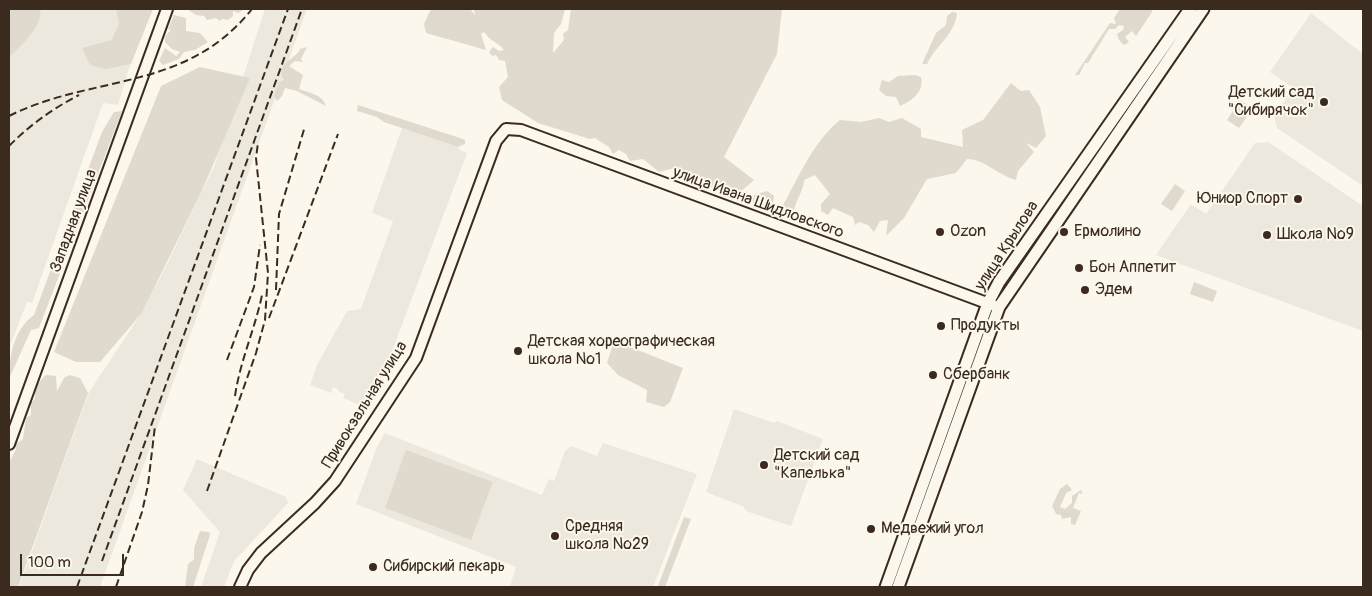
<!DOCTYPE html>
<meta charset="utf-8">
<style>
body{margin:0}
#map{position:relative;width:1372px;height:596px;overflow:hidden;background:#fbf7ec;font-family:Pangolin,sans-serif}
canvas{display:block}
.frame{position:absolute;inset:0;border:10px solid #3b2a1e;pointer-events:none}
.scale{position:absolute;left:20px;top:554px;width:104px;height:22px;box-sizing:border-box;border:2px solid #3b2a1e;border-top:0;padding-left:6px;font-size:15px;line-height:18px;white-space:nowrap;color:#3b2a1e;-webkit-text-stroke:4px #fbf7ec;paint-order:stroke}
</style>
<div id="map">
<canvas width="1372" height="596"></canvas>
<div class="frame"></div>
<div class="scale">100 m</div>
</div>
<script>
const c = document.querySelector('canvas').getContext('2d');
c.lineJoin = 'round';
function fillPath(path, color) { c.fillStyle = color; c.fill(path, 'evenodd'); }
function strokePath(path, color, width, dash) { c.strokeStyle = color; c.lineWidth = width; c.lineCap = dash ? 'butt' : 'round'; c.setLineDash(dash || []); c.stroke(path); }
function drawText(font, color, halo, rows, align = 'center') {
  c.font = font + ' Pangolin,sans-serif'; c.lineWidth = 4; c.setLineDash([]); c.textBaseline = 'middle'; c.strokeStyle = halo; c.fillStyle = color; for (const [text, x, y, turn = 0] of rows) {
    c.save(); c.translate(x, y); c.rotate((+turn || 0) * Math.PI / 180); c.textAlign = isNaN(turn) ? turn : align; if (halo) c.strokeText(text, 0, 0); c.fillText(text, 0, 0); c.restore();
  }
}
const built = new Path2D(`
 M9,9H147L118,105L103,103L32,303L27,302L9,349Z
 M265,9H307L100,587H19L89,392L137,320L164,270L214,167Z
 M1311,13L1363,54V186L1277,128L1274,116L1293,88L1270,72Z
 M402,128L458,147L460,150L467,153L370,409L343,398L345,394L338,391V389L333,387L331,393L310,385L317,365L347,311L361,309L393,221L372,213Z
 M1268,142L1363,206V331L1156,255L1191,204L1206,214L1255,143Z
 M734,409L774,423L777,421L823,439L791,526L746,511L744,507L706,492Z
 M385,433L542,495L549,479L554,481L565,451L571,446L597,456L603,443L697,474L653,587H513L510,586L516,567L356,504L377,447Z
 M197,459L286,497L288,503L234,561L224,587H201L220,532L183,490Z`);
const green = new Path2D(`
 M9,9H40C44,25 20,47 9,57Z
 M116,9H153L131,64L106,69L90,65L82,48L112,40L119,23Z
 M187,9H245L238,13L233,11V16L228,20L222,19L220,21L216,18L207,20L204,16L196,15Z
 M431,9H470L475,15L474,9H565L561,24L554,33L553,53L564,40L563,34L568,30L571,9H782L777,54L724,157L754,180L737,195L725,194L709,186L688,182L681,174L679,167L659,172L643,159L630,161L626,154L619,150L613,154L609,147L595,138L590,139L538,123L502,100L499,87L508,77L505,61L499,60L496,55L492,56L489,52L493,47L499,51L504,50C499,43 490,41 484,32L481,34L486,50L426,33L424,24Z
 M1120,9H1152V12L1136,36L1132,31L1125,37L1129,42L1124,45L1119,40L1117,34L1123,30L1124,26L1119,25L1115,29H1109L1088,63H1085L1079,75H1075L1110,23L1116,24L1114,18Z
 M952,12L957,13C956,33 934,48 927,64H922L936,33L946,25L947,16Z
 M174,15L186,18V31L200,33L208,42L195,50L184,52L179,59L163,65L159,61L165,48L176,56L180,52L172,49L165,42V36L171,30L168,29Z
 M307,47L301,59L303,62L295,61L289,66L303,75L299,89C310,93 323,95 326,106L297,91L285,88L282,96L277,101L274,96L279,82L283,80C276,61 296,60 300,49Z
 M200,67L250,78L201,193L141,314L100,362H76L54,352L161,86Z
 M915,75L921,77C924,92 913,100 900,106L896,97L886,96L879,90L882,80L889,82L898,76Z
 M1014,79L1011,83L1021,91L1029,90L1040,107L1046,136L1036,148L1026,143L1034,152L1018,171L1016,180C998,175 984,159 967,159L956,173L927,179L904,218L886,236L888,220L880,221L874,232L868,225L859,222L855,225L853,217L833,208L828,215L821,211V204L830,194L815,175L804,180C804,190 795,201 793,214H778C796,184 811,143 840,120L861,122L879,118L889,122L902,118L921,129V137L963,147L962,130L983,120Z
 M1240,100L1253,108L1239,128L1227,120Z
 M358,105L460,138L465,140V144L458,147L384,122L377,117L357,111Z
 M122,111L39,328L31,330L9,379C9,356 14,329 34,315L102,132L114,112Z
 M1175,184L1185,191L1172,211L1161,204Z
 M767,191L774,196L773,204L766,207L752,202L754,195Z
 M1194,282L1217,291L1213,302L1190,294Z
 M613,344L630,347L683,368L670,402L664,407L646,402L647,390L618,375L607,363Z
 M46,375L56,376L57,391L64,378L69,375L80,378L88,393L18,587H9V462L16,450L15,445L23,439L26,418L31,415V403L35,399C34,391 39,380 46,375Z
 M406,450L493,482L471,540L385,508Z
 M1067,484L1072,490L1066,493L1060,507L1065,509L1072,503V496L1081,490L1083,494L1079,493L1073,508L1081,511L1075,525L1071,524V517L1062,519L1061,515L1056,514L1052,506L1060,489Z
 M684,517L691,519L665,587L658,586Z
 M200,531L209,532L210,535L193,587H185L188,564L194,559V548Z`);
const tertiary = new Path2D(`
 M9,444L167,9
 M240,587L248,570L261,553L315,503L335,481L416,358L496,141L506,129L521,130L995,306`);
const secondary = new Path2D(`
 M886,587L988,303L999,282L1190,9
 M898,587L999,307L1203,9`);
const rail = new Path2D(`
 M9,116C93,74 186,92 252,9
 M9,146C30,125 52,109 79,95
 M276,290L279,214L305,126
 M269,318L338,134
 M227,360L254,287L260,245
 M235,396C240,361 255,329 262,295
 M207,491L256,353L265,320L268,273L256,158L258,143
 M102,561L302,9
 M77,587L288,9
 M116,587L142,512L148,485L155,426`);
const markers = [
 [1324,102,5,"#3b2a1e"],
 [1298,199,5,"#3b2a1e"],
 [940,232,5,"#3b2a1e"],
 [1064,232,5,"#3b2a1e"],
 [1267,235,5,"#3b2a1e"],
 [1079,268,5,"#3b2a1e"],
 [1085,290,5,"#3b2a1e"],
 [941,326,5,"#3b2a1e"],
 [518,351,5,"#3b2a1e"],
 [933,375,5,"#3b2a1e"],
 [764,465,5,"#3b2a1e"],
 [871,529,5,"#3b2a1e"],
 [555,536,5,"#3b2a1e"],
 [373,567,5,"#3b2a1e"]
];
const poiNames = [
 ["Детский сад",1314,93,"right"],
 ["\"Сибирячок\"",1314,111,"right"],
 ["Юниор Спорт",1288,199,"right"],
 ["Ozon",950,232],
 ["Ермолино",1074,232],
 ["Школа №9",1277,235],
 ["Бон Аппетит",1089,268],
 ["Эдем",1095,290],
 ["Продукты",951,326],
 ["Детская хореографическая",528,342],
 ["школа №1",528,360],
 ["Сбербанк",943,375],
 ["Детский сад",774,456],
 ["\"Капелька\"",774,474],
 ["Средняя",565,527],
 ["школа №29",565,545],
 ["Медвежий угол",881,529],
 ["Сибирский пекарь",383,567]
];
const streetNames = [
 ["улица Ивана Шидловского",758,203,20],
 ["Западная улица",74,221,-70],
 ["улица Крылова",1007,246,-57],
 ["Привокзальная улица",365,405,-58]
];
fillPath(built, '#ede8dd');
fillPath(green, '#dfd9ce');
strokePath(tertiary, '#3b2a1e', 14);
strokePath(secondary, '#3b2a1e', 15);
strokePath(tertiary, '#fbf7ec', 10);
strokePath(secondary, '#fbf7ec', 11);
strokePath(rail, '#3b2a1e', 2, [8, 4]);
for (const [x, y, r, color] of markers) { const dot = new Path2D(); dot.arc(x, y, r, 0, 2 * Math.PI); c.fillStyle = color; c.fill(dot); strokePath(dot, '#fbf7ec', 2); }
drawText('16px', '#3b2a1e', '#fbf7ec', poiNames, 'left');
drawText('16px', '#3b2a1e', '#fbf7ec', streetNames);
</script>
